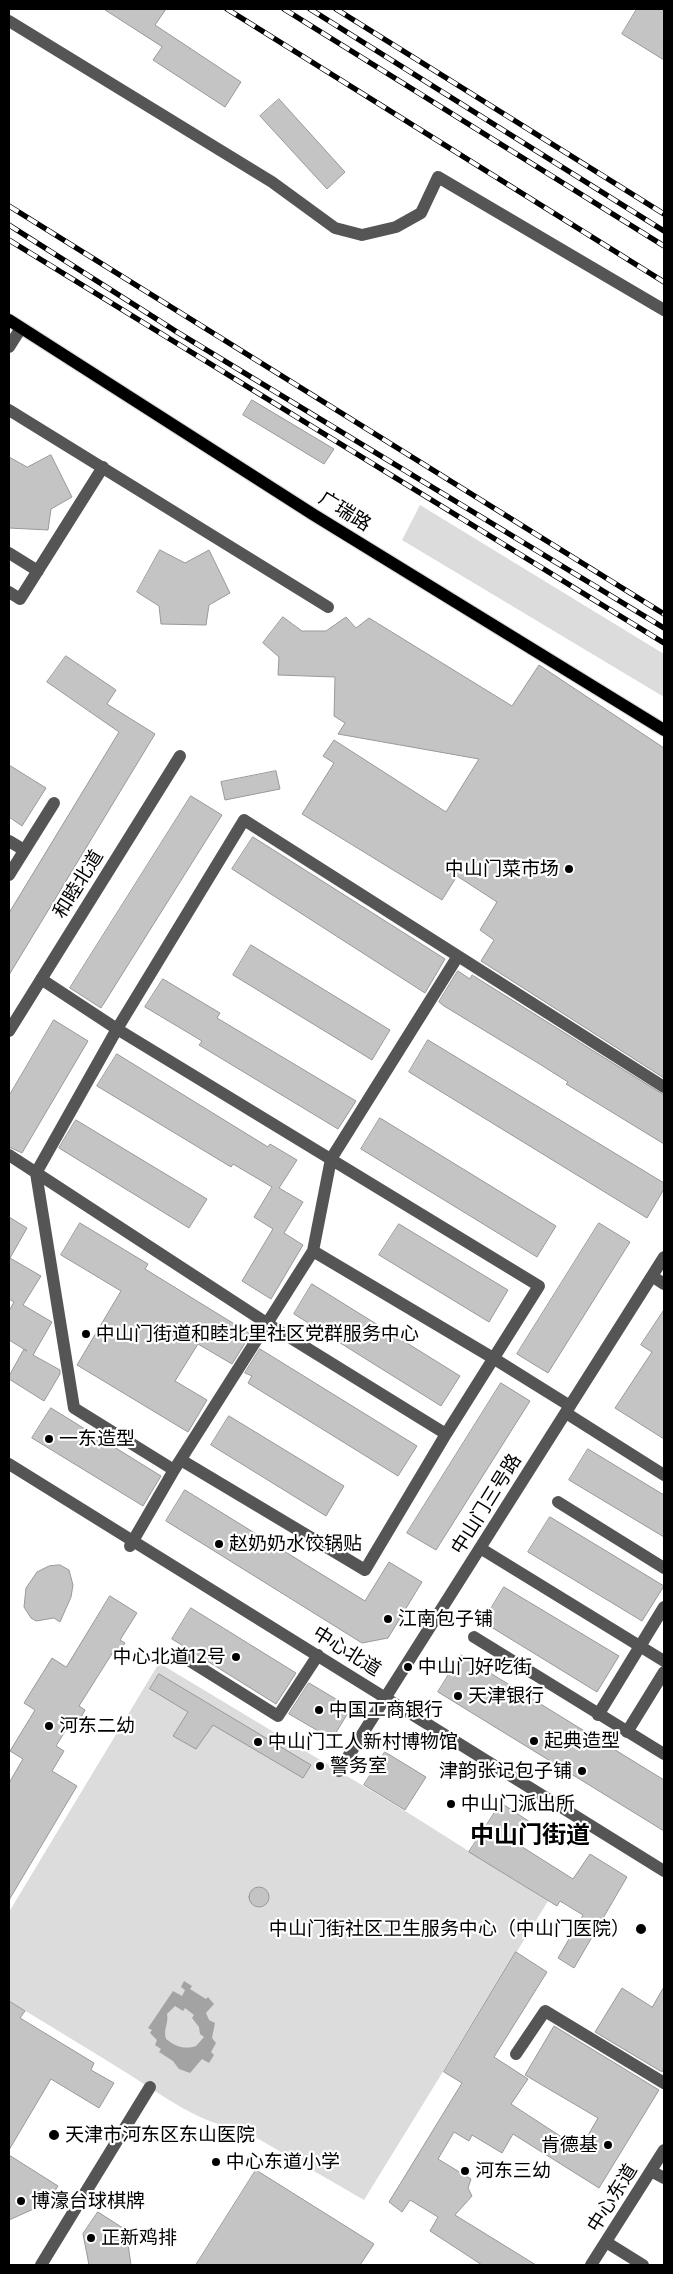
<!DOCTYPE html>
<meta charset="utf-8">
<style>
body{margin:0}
#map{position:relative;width:673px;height:2274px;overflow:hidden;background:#fff;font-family:"Exo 2",sans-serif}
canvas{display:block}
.frame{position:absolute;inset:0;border:10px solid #000;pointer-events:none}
</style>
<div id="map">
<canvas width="673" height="2274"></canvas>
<div class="frame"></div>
</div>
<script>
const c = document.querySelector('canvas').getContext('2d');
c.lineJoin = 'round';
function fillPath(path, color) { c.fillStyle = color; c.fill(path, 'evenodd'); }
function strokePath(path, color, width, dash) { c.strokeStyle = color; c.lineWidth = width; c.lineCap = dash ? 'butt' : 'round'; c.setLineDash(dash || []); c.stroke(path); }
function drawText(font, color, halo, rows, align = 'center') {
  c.font = font + ' "Exo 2","Noto Sans SC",sans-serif'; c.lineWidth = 4.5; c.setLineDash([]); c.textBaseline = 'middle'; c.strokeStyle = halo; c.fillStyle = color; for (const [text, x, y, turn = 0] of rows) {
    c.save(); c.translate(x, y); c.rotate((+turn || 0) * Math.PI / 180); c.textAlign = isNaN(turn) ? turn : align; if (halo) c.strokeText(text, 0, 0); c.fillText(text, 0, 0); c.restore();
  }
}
const green = new Path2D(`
 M420,505L664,654V697L402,540Z
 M159,1663L410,1814L548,1901L364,2200L243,2130C200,2124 165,2097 130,2075C90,2050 49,2025 9,2001V1912Z`);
const water = new Path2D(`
 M184,1981L192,1986L190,1989L206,1999L208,1997L214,2004L206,2013L209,2020L215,2023L212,2038L216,2043L211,2052L214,2055L209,2063L202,2059L190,2073L179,2069L173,2061L159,2052L161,2049L155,2045L157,2040L150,2033L152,2030L148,2028L173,1991L182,1996L185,1990L181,1987ZM175,2006L183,2011L185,2008L194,2015L192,2018L199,2027L200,2034L204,2037L196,2046C184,2050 175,2046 166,2039C163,2029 169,2023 167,2014Z`);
const building = new Path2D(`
 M104,9H166L155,25L241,82L225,107L153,60L162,47Z
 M637,9H664V60L622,34Z
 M279,99L345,172L327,189L260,116Z
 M252,400L334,449L324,464L243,415Z
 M51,455L72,497L51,509L48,530L9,528V457L27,467Z
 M160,550L185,563L209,550L230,593L209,605L206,625L161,624L159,606L137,592Z
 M283,617L302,631H326L346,617L356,628L369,618L512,706L539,665L664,748V1078L481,961L494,940L480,930L497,902L457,876L442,900L302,814L334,763L323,756L334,740L446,812L479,759L338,734L345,723L334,716L335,677L278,675L279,657L263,643Z
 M66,656L116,690L107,704L155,734L9,975V913L119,732L47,682Z
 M9,765L46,788L22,826L9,817Z
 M276,771L280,789L225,800L221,782Z
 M191,796L222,815L101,1008L70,988Z
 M253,837L445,959L425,993L232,869Z
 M251,945L390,1030L372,1060L233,975Z
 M458,971L470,979L472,975L664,1095V1144L566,1084L568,1082L538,1063L444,1006L439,1002Z
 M163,979L220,1013L217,1018L356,1101L338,1129L199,1045L202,1041L145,1007Z
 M54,1020L88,1041L22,1153L9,1147V1096Z
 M428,1040L664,1183V1189L647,1218L409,1072Z
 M117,1054L268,1147L270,1144L297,1160L279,1188L303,1202L284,1233L303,1245L271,1299L242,1281L273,1229L254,1217L272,1187L233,1164L231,1167L97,1086Z
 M380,1118L556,1226L537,1257L361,1149Z
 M76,1120L207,1199L189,1228L59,1148Z
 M9,1217L27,1228L10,1258L41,1276L23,1305L52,1322L33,1355L60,1370V1374L44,1401L9,1379V1376L24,1349L27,1351L9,1340V1311L14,1302L9,1299Z
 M80,1223L148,1264L145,1269L249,1333L245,1339L247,1340L232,1364L198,1344L175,1381L207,1400L188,1432L77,1365L121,1291L61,1255Z
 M599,1223L630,1242L548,1373L517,1354Z
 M399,1224L508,1290L489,1322L379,1255Z
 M312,1284L460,1376L441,1406L294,1314Z
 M664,1310V1439L615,1408L652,1352L641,1345Z
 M260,1349L417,1446L398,1476L248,1383L252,1376L245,1373Z
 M501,1383L530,1401L436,1550L407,1533Z
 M51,1408L161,1476L143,1506L32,1438Z
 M229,1416L344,1486L326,1516L211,1445Z
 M588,1449L664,1495V1537L569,1480Z
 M185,1490L365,1601L389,1562L422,1582L388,1638L362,1643L166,1521Z
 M550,1517L664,1586L642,1621L528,1552Z
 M60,1565L69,1570L73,1585L71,1597L60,1622L54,1618L36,1621L31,1618L24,1607L26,1588L37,1572L49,1566Z
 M504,1587L619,1656L597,1692L483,1622Z
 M110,1596L137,1613L120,1640L125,1643L117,1655L113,1652L79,1706L85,1710L78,1723L72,1720L56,1746L64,1751L52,1771L77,1786L9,1900V1783L23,1759L10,1751L35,1710L24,1703L52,1658L66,1667Z
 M191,1608L296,1673L276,1704L172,1639Z
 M461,1655L664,1780V1831L438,1692Z
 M159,1674L311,1765L303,1778L213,1725L196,1749L173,1736L188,1712L150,1689Z
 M309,1683L351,1708L332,1739L289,1714Z
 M385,1752L426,1777L405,1810L364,1785Z
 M501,1803L530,1822L516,1843L573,1879L590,1854L627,1877L574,1968L558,1958L583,1915L560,1901L557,1906L469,1852Z
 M249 1897a10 10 0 1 1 20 0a10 10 0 1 1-20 0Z
 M516,1952L547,1972L494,2057L528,2079L511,2104L580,2149L598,2118L525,2075L554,2026L659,2090L599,2188L513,2134L502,2153L472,2135L469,2141L454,2132L438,2159L471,2179L468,2188L472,2196L455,2215L536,2265H482L430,2231L438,2217L410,2200L402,2212L389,2202L462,2083L444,2072Z
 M664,1987V2068L662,2072L595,2032L622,1988L652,2007Z
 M9,2001L25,2011L20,2018L94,2063L91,2070L114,2083L99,2108L51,2079L9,2150Z
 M9,2155L58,2186L47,2203L9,2220Z
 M256,2170L374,2244L360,2265H196Z
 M98,2212L126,2230L131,2265H89L83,2234Z`);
const minor = new Path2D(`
 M9,21L272,182L335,228L362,235L396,227L421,213L438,177L664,310
 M9,347L21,328
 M9,410L328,607
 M9,553L38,571
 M9,592L20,599L103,467
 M9,841L24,850
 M9,875L54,803
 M9,1031L180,756
 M9,1155L268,1324L446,1434L539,1286L117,1029L41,979
 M313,1251L493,1358L570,1406
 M652,1276L664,1284
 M566,1413L664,1475
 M181,1460L365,1570L446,1434
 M9,1464L664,1871
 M174,1470L74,1408L36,1173L117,1029L244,820L664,1087
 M558,1502L664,1568
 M130,1546L174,1470L313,1251L331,1159L458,956
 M480,1548L664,1661
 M474,1637L664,1754
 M185,1658L278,1716L318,1655
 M598,1715L664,1607
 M627,1732L664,1672
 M339,1771L664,1257
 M516,2054L545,2011L664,2083
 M651,2171L664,2178
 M606,2242L643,2265
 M41,2265L150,2087
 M591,2265L664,2150`);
const major = new Path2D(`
 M9,320L314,515L664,730`);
const rail = new Path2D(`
 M227,9L664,282
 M284,9L664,246
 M310,9L664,231
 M336,9L664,214
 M9,206L664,614
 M9,225L177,332L664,628
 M9,240L664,643`);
const markers = [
 [569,869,5,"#000"],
 [86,1334,5,"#000"],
 [49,1439,5,"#000"],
 [219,1544,5,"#000"],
 [388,1619,5,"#000"],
 [236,1657,5,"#000"],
 [408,1667,5,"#000"],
 [458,1696,5,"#000"],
 [319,1710,5,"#000"],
 [49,1726,5,"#000"],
 [534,1741,5,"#000"],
 [258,1742,5,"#000"],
 [320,1766,5,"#000"],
 [582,1771,5,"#000"],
 [451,1804,5,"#000"],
 [641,1929,6,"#000"],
 [54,2135,6,"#000"],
 [608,2145,5,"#000"],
 [216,2162,5,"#000"],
 [465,2171,5,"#000"],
 [21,2201,5,"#000"],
 [91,2238,5,"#000"]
];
const streetNames = [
 ["广瑞路",345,511,32],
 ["和睦北道",78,884,-58],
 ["中山门三号路",486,1504,-58],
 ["中心北道",347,1651,32],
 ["中心东道",612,2198,-58]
];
const poiNames = [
 ["中山门菜市场",559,869,"right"],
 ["中山门街道和睦北里社区党群服务中心",96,1334],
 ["一东造型",59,1439],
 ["赵奶奶水饺锅贴",229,1544],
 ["江南包子铺",398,1619],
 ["中心北道12号",226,1657,"right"],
 ["中山门好吃街",418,1667],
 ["天津银行",468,1696],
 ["中国工商银行",329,1710],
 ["河东二幼",59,1726],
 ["起典造型",544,1741],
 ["中山门工人新村博物馆",268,1742],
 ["警务室",330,1766],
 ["津韵张记包子铺",572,1771,"right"],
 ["中山门派出所",461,1804],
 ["中山门街社区卫生服务中心（中山门医院）",630,1929,"right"],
 ["天津市河东区东山医院",65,2135],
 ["肯德基",598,2145,"right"],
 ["中心东道小学",226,2162],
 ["河东三幼",475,2171],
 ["博濠台球棋牌",31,2201],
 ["正新鸡排",101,2238]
];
const districtNames = [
 ["中山门街道",530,1835]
];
fillPath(green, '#dcdcdc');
fillPath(water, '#a3a3a3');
fillPath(building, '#c4c4c4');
strokePath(building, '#999', 1);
strokePath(major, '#dbdbdb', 14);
strokePath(minor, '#555', 12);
strokePath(major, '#000', 12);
strokePath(rail, '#000', 5.5);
strokePath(rail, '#fff', 4, [11]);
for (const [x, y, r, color] of markers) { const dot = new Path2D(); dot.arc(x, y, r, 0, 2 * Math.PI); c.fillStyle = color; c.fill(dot); strokePath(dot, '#fff', 2); }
drawText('19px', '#000', '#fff', streetNames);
drawText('19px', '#000', '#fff', poiNames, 'left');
drawText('bold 24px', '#000', '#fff', districtNames);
</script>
